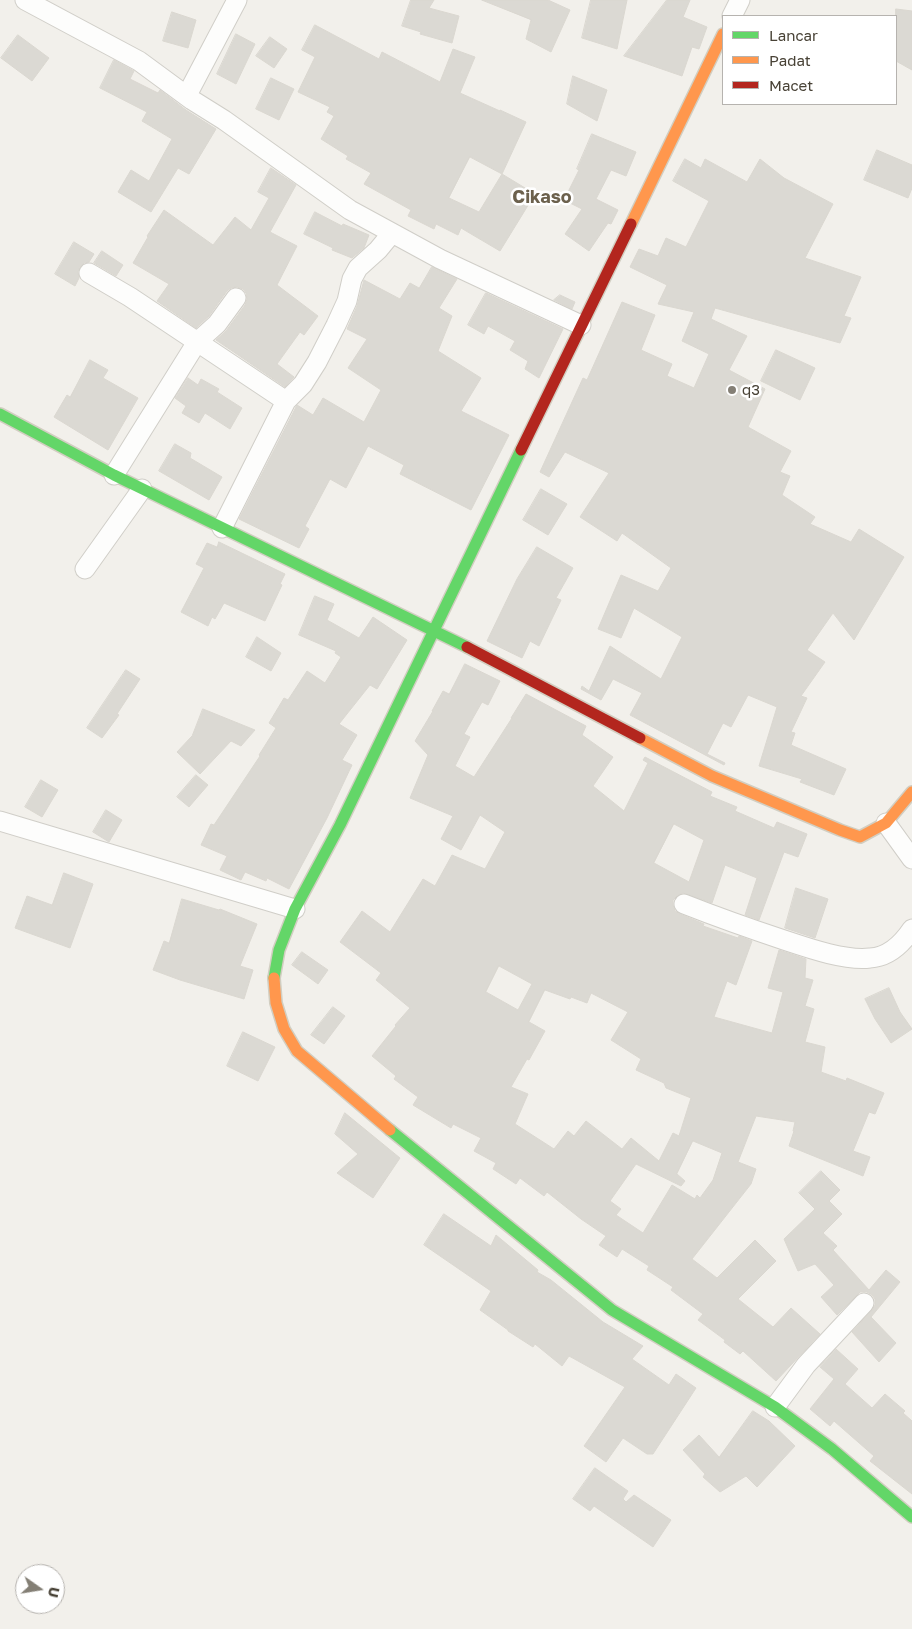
<!DOCTYPE html>
<style>
body{margin:0}
#map{position:relative;width:912px;height:1629px;overflow:hidden;background:#f2f0eb;font-family:"Golos Text",sans-serif}
canvas{display:block}
.legend{position:absolute;left:722px;top:15px;width:175px;height:90px;box-sizing:border-box;background:#fff;border:1px solid #b6b3af;margin:0;padding:6px 9px;list-style:none;font-size:15px;color:#484236}
.legend li{display:flex;align-items:center;gap:10px;height:25px}
.legend b{width:25px;border:1px solid #b6b3af}
.north{position:absolute;left:15px;top:1564px;width:50px;height:50px;box-sizing:border-box;background:#fff;border:1px solid #b6b3af;border-radius:50%;rotate:103deg;font-size:14px;font-weight:700;line-height:20px;text-align:center;color:#484236}
.north::after{content:'';display:block;margin:auto;width:18px;height:22px;background:#847f75;clip-path:polygon(50% 0,100% 100%,50% 72%,0 100%)}
</style>
<div id="map">
<canvas width="912" height="1629"></canvas>
<ul class="legend">
<li><b style="height:6px;background:#63d668"></b>Lancar</li>
<li><b style="height:6px;background:#ff974d"></b>Padat</li>
<li><b style="height:6px;background:#b3261e"></b>Macet</li>
</ul>
<div class="north">U</div>
</div>
<script>
const c = document.querySelector('canvas').getContext('2d');
c.lineJoin = 'round';
function fillPath(path, color) { c.fillStyle = color; c.fill(path, 'evenodd'); }
function strokePath(path, color, width, dash) { c.strokeStyle = color; c.lineWidth = width; c.lineCap = dash ? 'butt' : 'round'; c.setLineDash(dash || []); c.stroke(path); }
function drawText(font, color, halo, rows, align = 'center') {
  c.font = font + ' "Golos Text",sans-serif'; c.lineWidth = 5; c.setLineDash([]); c.textBaseline = 'middle'; c.strokeStyle = halo; c.fillStyle = color; for (const [text, x, y, turn = 0] of rows) {
    c.save(); c.translate(x, y); c.rotate((+turn || 0) * Math.PI / 180); c.textAlign = isNaN(turn) ? turn : align; if (halo) c.strokeText(text, 0, 0); c.fillText(text, 0, 0); c.restore();
  }
}
const building = new Path2D(`
 M411,0H434L429,8L459,16L452,43L420,34L421,32L402,26Z
 M482,0H548L570,10L551,52L526,39L531,20Z
 M591,0H627L617,49L582,38Z
 M667,0H690L683,17L707,27L699,49L692,47L682,76L624,56Z
 M896,9L912,11V70L896,61Z
 M172,12L196,20L188,48L163,41Z
 M315,25L379,59L382,52L440,82L453,49L475,57L460,93L500,111V110L526,122L502,174L535,194L500,251L461,228L458,235L436,224L434,229L408,216L411,210L364,184L371,173L346,159L348,156L321,139L334,116L327,112L330,107L298,92L315,57L302,50ZM470,157L502,174L479,212L449,198Z
 M236,34L255,44L236,84L217,74Z
 M18,35L49,58L32,81L1,58Z
 M270,37L287,49L274,68L256,56Z
 M114,60L134,71L130,79L158,93L160,90L186,110L216,129L189,174L178,168L151,212L118,192L131,170L149,181L172,139L142,121L147,112L100,88Z
 M573,76L607,90L597,121L567,104Z
 M271,78L294,89L279,120L256,109Z
 M592,134L636,152L626,176L611,170L596,199L618,210L611,224L608,223L589,251L565,234L582,209L564,200L579,170L577,169Z
 M877,150L912,165V188L908,198L864,180Z
 M685,159L701,168L705,159L747,182L760,159L784,178L833,204L805,258L861,277L844,316L851,318L840,343L715,308L711,319L747,336L729,370L765,389L748,427L791,451L780,472L790,476L782,495L815,517L810,524L851,542L859,529L904,557L854,640L833,613L807,650L825,662L801,696L807,698L791,732L795,733L791,745L846,769L834,795L800,782L802,779L759,766L777,707L748,695L731,727L723,723L707,754L725,763L724,765L630,715L642,693L613,679L601,700L581,689L582,686L589,691L610,646L661,679L682,637L634,608L621,638L598,629L621,575L658,591L671,568L622,533L617,541L580,517L609,473L565,452L549,477L540,472L583,378L587,380L622,302L655,315L641,350L672,364L667,376L694,388L709,354L682,341L694,312L658,304L667,285L630,267L639,249L658,256L666,238L686,247L709,201L673,181Z
 M271,168L296,185L270,232L297,246L277,285L318,316L304,335L300,332L277,364L294,377L285,387L216,340L226,331L245,305L247,299L246,293L243,289L237,287L231,288L227,291L209,316L196,328L157,301L169,284L133,263L148,237L147,236L164,210L213,245L235,217L251,230L269,198L258,192Z
 M315,212L342,226L343,224L369,235L364,248L352,258L332,250L333,248L304,234Z
 M74,242L94,254L89,262L84,263L80,267L78,272L79,278L75,286L55,274Z
 M102,251L123,265L116,276L94,263Z
 M432,267L457,279L439,308L452,316L438,351L481,378L461,411L509,435L471,510L400,474L404,465L368,446L346,488L330,479L305,526L309,529L299,548L239,519L297,405L313,415L323,398L364,422L381,390L348,368L367,339L347,329L357,306L364,280L400,299L410,283L419,288Z
 M486,293L563,329L539,378L525,369L528,361L510,350L515,341L488,326L484,334L468,325Z
 M560,295L575,302L572,309L554,300Z
 M776,350L815,368L800,400L761,381Z
 M90,360L108,370L103,378L138,398L108,450L54,417L67,395L70,397Z
 M188,378L198,385L201,379L219,389L217,392L242,408L230,429L205,413L199,423L182,413L186,406L175,398Z
 M175,444L191,453L190,458L222,477L209,500L159,471Z
 M541,489L567,504L548,535L523,520Z
 M219,542L285,574L280,584L282,585L265,621L224,603L215,619L212,617L208,626L181,612L204,568L196,564L207,543L217,547Z
 M537,547L573,568L556,598L561,600L539,646L530,641L522,658L487,641L517,579Z
 M315,596L334,604L327,620L359,638L373,617L407,640L377,689L370,685L339,724L357,735L342,760L352,765L327,818L289,889L267,878L266,881L245,872L241,880L220,870L227,856L201,845L211,824L214,825L260,756L259,755L276,728L269,723L284,698L288,700L307,671L325,683L341,657L335,653L336,651L299,635Z
 M257,637L281,653L271,671L246,657Z
 M465,664L500,681L488,705L482,702L464,734L470,737L455,766L474,777L512,718H511L526,694L586,726L582,735L613,757L593,786L624,811L648,763L643,760L645,757L712,792L710,796L737,807L735,811L774,828L777,822L807,834L798,857L784,852L759,920L745,915L757,878L725,865L712,903L683,893L677,896L673,900V905L675,911L680,914L704,924L703,926L738,938L739,936L752,941L736,985L727,981L714,1017L772,1033L783,992L768,988L779,950L806,959L805,978L813,980L805,1006L814,1009L805,1042L825,1047L821,1072L846,1081L847,1078L884,1093L875,1114L869,1112L853,1151L870,1157L863,1176L789,1146L794,1131H793L795,1122L756,1116L738,1162L756,1169L751,1184L692,1259L717,1278L755,1240L776,1261L738,1299L773,1327L791,1308L820,1334L776,1381L743,1351L740,1354L724,1342L725,1340L698,1320L703,1314L671,1290L673,1287L647,1270L649,1266L622,1249L617,1257L599,1245L606,1236L581,1219L547,1192L544,1196L520,1178L516,1184L493,1169L496,1163L474,1151L481,1138L453,1124L451,1128L413,1105L418,1097L394,1079L396,1076L372,1056L396,1026L395,1025L410,1008L376,980L381,973L340,942L362,911L390,932L423,879L435,886L452,855L485,869L505,832L480,815L461,850L441,839L453,816L410,798L428,755L415,741L433,711H432L443,691L449,694ZM674,824L704,840L689,882L654,863ZM499,966L532,984L518,1010L486,992ZM545,990L570,999L571,997L587,1003L591,993L628,1012L611,1040L641,1059L636,1070L664,1083L666,1088L691,1098L679,1136L673,1133L659,1161L631,1138L622,1149L586,1121L574,1136L568,1131L554,1149L515,1124L528,1094L511,1087L527,1059L529,1060L545,1031L529,1022ZM693,1141L722,1153L713,1180L700,1198L697,1195L695,1199L672,1185L643,1233L616,1215L621,1209L610,1201L636,1164L681,1186L685,1181L677,1174Z
 M126,670L140,679L117,714L119,715L102,738L87,728Z
 M203,709L255,730L241,746L231,741L200,774L177,752L192,736Z
 M196,775L208,785L189,807L177,797Z
 M41,780L58,790L42,817L25,807Z
 M106,810L122,820L109,842L93,832Z
 M64,873L93,884L70,948L15,928L27,896L52,905Z
 M796,888L828,899L815,938L785,928Z
 M182,899L219,910L220,909L257,924L240,966L253,970L244,999L180,980L153,970L164,941L169,943Z
 M302,952L328,970L318,984L292,965Z
 M889,988L900,1012L912,1029L891,1043L875,1019L865,999Z
 M333,1007L345,1016L324,1044L311,1035Z
 M243,1032L275,1047L258,1081L227,1066Z
 M345,1113L400,1158L373,1198L337,1173L358,1154L335,1134Z
 M821,1171L840,1190L829,1201L842,1214L823,1233L837,1246L833,1250L869,1290L886,1270L900,1282L871,1317L896,1343L879,1362L852,1332L872,1310L875,1305V1299L872,1295L867,1292H860L837,1315L821,1297L834,1285L815,1264L798,1271L784,1239L815,1209L799,1193Z
 M444,1214L491,1246L496,1235L538,1270L537,1272L551,1280L603,1322L643,1346L632,1359L669,1385L676,1374L696,1388L653,1454H647L623,1438L606,1462L584,1446L625,1387L569,1356L562,1366L535,1344L533,1347L508,1331V1330L480,1310L491,1291L424,1245Z
 M836,1349L858,1369L845,1384L872,1408L885,1394L905,1411L903,1413L912,1421V1494L870,1461L874,1456L834,1421L830,1426L810,1409L834,1379L820,1367Z
 M753,1411L769,1421L795,1446L757,1487L746,1476L720,1492L703,1477L705,1474L683,1450L699,1435L719,1457Z
 M595,1468L628,1491L623,1499L626,1502L634,1495L671,1520L653,1547L594,1506L590,1511L573,1499Z`);
const street = new Path2D(`
 M25,0L139,61L192,100L224,120L350,210L440,259L581,325
 M732,16L740,0
 M187,95L237,0
 M89,273L130,297L286,401
 M114,475L197,342L217,324L236,298
 M222,528L286,401L303,384L317,362L336,325L347,301L352,279L358,268L378,250L392,233
 M85,569L142,489
 M0,821L295,909
 M886,823L912,859
 M684,904C717,917 751,929 784,940C808,948 845,961 870,958C889,957 902,944 912,929
 M775,1407L806,1365L864,1303`);
const fast = new Path2D(`
 M0,414L114,475L467,647
 M274,978L279,950L295,909L340,825L521,450
 M390,1130L612,1310L775,1407L832,1449L912,1517`);
const slow = new Path2D(`
 M631,224L723,34
 M640,738L712,776L840,830L860,837L886,823L912,792
 M274,978L276,1003L284,1029L297,1051L390,1130`);
const jam = new Path2D(`
 M521,450L631,224
 M467,647L640,738`);
const markers = [
 [732,390,5,"#847f75"]
];
const poiNames = [
 ["q3",742,390]
];
const quarterNames = [
 ["Cikaso",542,197]
];
fillPath(building, '#dbd9d3');
strokePath(building, '#dad7d0', 1);
strokePath(street, '#d0cec8', 21);
strokePath(fast, '#d2cec1', 14);
strokePath(slow, '#d2cec1', 14);
strokePath(jam, '#d2cec1', 14);
strokePath(street, '#fdfdfc', 19);
strokePath(fast, '#63d668', 11);
strokePath(slow, '#ff974d', 11);
strokePath(jam, '#b3261e', 11);
for (const [x, y, r, color] of markers) { const dot = new Path2D(); dot.arc(x, y, r, 0, 2 * Math.PI); c.fillStyle = color; c.fill(dot); strokePath(dot, '#fff', 2); }
drawText('15px', '#484236', '#fff', poiNames, 'left');
drawText('bold 18px', '#6c614d', '#fff', quarterNames);
</script>
